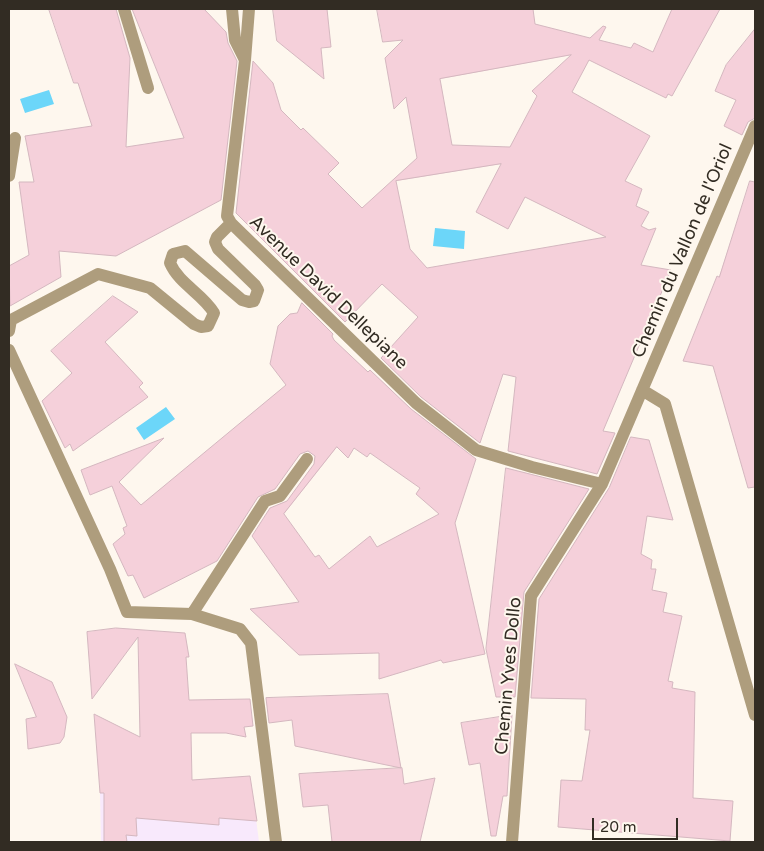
<!DOCTYPE html>
<style>
body{margin:0}
#map{position:relative;width:764px;height:851px;overflow:hidden;background:#fef7ee;font-family:"Varela Round",sans-serif}
canvas{display:block}
.frame{position:absolute;inset:0;border:10px solid #322c23;pointer-events:none}
.scale{position:absolute;left:592px;top:818px;width:86px;height:22px;box-sizing:border-box;border:2px solid #322c23;border-top:0;padding-left:6px;font-size:15px;line-height:18px;white-space:nowrap;color:#322c23;-webkit-text-stroke:4px #fef7ee;paint-order:stroke}
</style>
<div id="map">
<canvas width="764" height="851"></canvas>
<div class="frame"></div>
<div class="scale">20 m</div>
</div>
<script>
const c = document.querySelector('canvas').getContext('2d');
c.lineJoin = 'round';
function fillPath(path, color) { c.fillStyle = color; c.fill(path, 'evenodd'); }
function strokePath(path, color, width, dash) { c.strokeStyle = color; c.lineWidth = width; c.lineCap = dash ? 'butt' : 'round'; c.setLineDash(dash || []); c.stroke(path); }
function drawText(font, color, halo, rows, align = 'center') {
  c.font = font + ' "Varela Round",sans-serif'; c.lineWidth = 4; c.setLineDash([]); c.textBaseline = 'middle'; c.strokeStyle = halo; c.fillStyle = color; for (const [text, x, y, turn = 0] of rows) {
    c.save(); c.translate(x, y); c.rotate((+turn || 0) * Math.PI / 180); c.textAlign = isNaN(turn) ? turn : align; if (halo) c.strokeText(text, 0, 0); c.fillText(text, 0, 0); c.restore();
  }
}
const education = new Path2D(`
 M100,793H141L254,803L259,842H101Z`);
const water = new Path2D(`
 M49,90L54,104L25,113L20,99Z
 M435,228L465,231L464,249L433,246Z
 M166,407L175,419L144,440L136,428Z`);
const building = new Path2D(`
 M49,9H116L130,58L126,147L184,138L132,9H204L226,32L228,43L237,61L221,200L116,256L59,251L61,277L10,306L9,266L29,255L19,182H34L25,136L92,126L78,83H74Z
 M273,9H327L331,47L321,48L324,79L277,41Z
 M377,9H533L535,24L590,38L603,26L606,27L599,40L631,48L634,43L653,52L672,9H720L672,96L668,94L666,98L589,60L572,92L650,136L625,181L642,189L636,206L649,212L641,226L649,230L656,228L641,265L671,270L603,431L615,433L597,474L508,451L516,377L503,374L480,443L421,397L381,358L418,317L382,284L345,322L236,213L253,61L273,83L281,110L301,130L303,128L339,163L328,174L362,208L417,158L406,97L394,109L385,58L403,40L383,42ZM571,55L532,91L537,96L510,147L452,145L440,79ZM501,164L476,212L508,229L525,197L606,237L427,268L410,249L396,181Z
 M755,29V118L748,122L742,135L724,126L736,100L715,91L726,65Z
 M750,181L755,182V487L748,488L713,366L683,361L717,276L719,277Z
 M113,296L138,312L105,342L143,383L139,387L148,397L73,451L70,444L65,448L42,401L72,373L51,351Z
 M302,303L333,334L332,336L334,340L368,372L370,370L411,409L476,459L455,523L485,654L443,663L441,660L379,679V653L299,655L250,609L299,602L252,536L270,508L287,501L314,464L315,456L308,451L300,454L275,489L258,497L217,561L144,598L133,575L128,576L113,544L125,534L123,528L127,526L112,486L90,495L81,470L164,438L119,482L141,505L286,385L270,364L278,326L290,314L297,313ZM337,447L348,458L354,448L367,457L370,453L420,488L416,494L439,514L377,547L370,536L329,569L319,555L315,557L284,514Z
 M631,437L649,440L673,520L647,516L641,554L652,560L651,569H656L652,590L667,593L663,612L682,616L668,681L673,682L672,688L695,692L693,798L733,801L730,841L558,827L561,780L582,781L590,730H585L586,699L531,698L539,599L609,488Z
 M506,468L589,489L524,592L515,697H496L486,649Z
 M116,628L185,633L189,657H186L189,700L250,699L253,726L244,727L246,737L226,733H191L192,780L250,776L257,821L219,818V825L136,818L137,836L126,835L127,842H104V793H100L94,714L140,737L138,637L92,699L87,632Z
 M15,664L52,682L67,717L64,737L60,743L28,749L26,719L36,717Z
 M388,694L401,768L295,746L292,720L269,723L266,698Z
 M512,715L507,796H503L496,836H491L480,763L469,765L461,723Z
 M402,768L404,784L435,778L420,842H332L328,805L303,807L299,774Z`);
const lane = new Path2D(`
 M9,176L15,138`);
const street = new Path2D(`
 M124,9L148,88
 M232,9L235,40L245,60
 M249,9L245,60L227,216L231,223L416,403L476,450L532,467L602,484
 M9,331L11,320L98,274L150,288L194,324L201,327L208,326L214,313C203,294 179,284 170,263L173,254L185,251L242,300L249,302L254,301L258,290L255,285L218,249L215,242L217,237L231,223
 M9,350L110,569L127,612L192,614L240,629L251,643L276,842
 M642,390L665,404L755,715
 M192,614L265,501L280,496L307,459
 M512,842L531,596L602,484L755,126`);
const streetNames = [
 ["Chemin du Vallon de l'Oriol",683,251,-67],
 ["Avenue David Dellepiane",328,293,44],
 ["Chemin Yves Dollo",509,676,-85]
];
fillPath(education, '#f8e9fc');
fillPath(water, '#6cd6f9');
fillPath(building, '#f5d0da');
strokePath(building, '#d4b7bf', 1);
strokePath(lane, '#ae9d7d', 12);
strokePath(street, '#ae9d7d', 12);
drawText('18px', '#322c23', '#fef7ee', streetNames);
</script>
